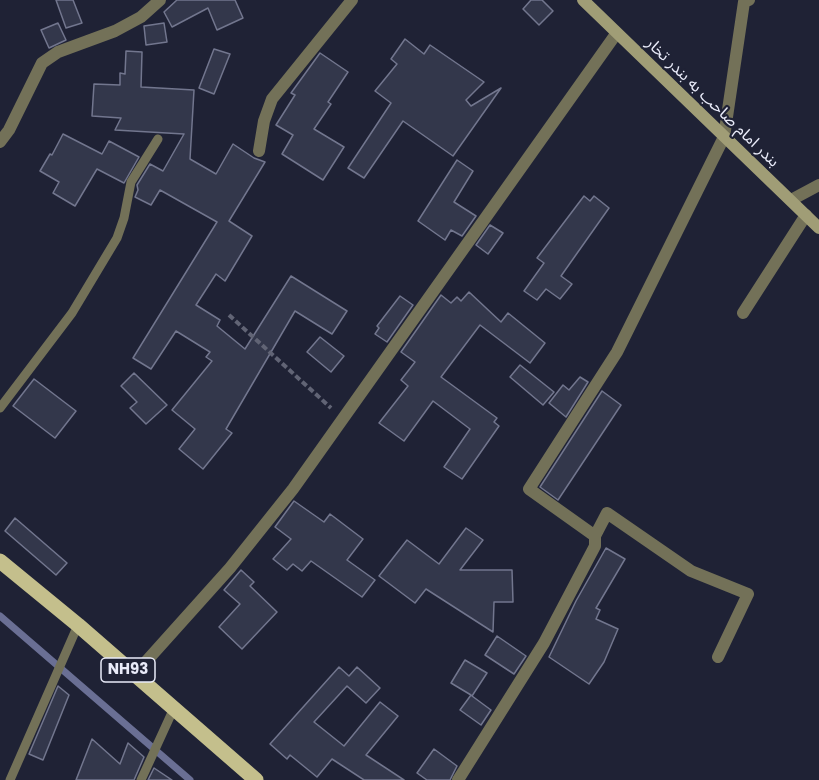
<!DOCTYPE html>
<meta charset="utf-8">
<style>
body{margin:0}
canvas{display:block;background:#1f2235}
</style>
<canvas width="819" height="780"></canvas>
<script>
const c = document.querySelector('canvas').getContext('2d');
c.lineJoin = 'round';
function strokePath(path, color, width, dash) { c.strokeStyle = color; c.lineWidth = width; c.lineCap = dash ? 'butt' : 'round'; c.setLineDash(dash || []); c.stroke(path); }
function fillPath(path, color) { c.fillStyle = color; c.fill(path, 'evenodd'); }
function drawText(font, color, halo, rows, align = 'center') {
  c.font = font + ' Poppins,"Noto Sans Arabic",sans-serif'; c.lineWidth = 4.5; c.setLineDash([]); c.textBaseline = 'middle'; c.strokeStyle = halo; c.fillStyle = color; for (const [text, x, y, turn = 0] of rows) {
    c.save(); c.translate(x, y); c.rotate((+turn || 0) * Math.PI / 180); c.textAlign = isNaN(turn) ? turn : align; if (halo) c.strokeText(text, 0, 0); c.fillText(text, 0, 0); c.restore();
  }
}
const stream = new Path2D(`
 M0,616L190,780`);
const building = new Path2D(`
 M56,0H73L82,23L66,28Z
 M177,0H235L243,18L217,30L208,8L172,27L164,12Z
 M531,0H542L553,11L539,25L523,9Z
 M58,23L66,40L49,48L41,30Z
 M164,23L167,42L146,45L144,26Z
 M405,39L424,54L430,45L484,82L466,100L471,106L501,88L453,156L403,121L364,178L348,168L391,103L375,91L397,64L391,59Z
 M214,49L230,54L214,94L199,88Z
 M126,51L142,52L141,87L194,90L190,159L216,174L233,144L254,158L265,162L229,221L252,236L225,281L216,274L196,305L220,320L217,326L245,349L291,276L347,311L332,334L295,311L226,429L232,433L203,469L179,449L195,429L172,410L212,361L206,357L210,352L176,331L151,369L133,358L217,222L160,190L151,205L135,197L138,190L137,185L150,164L163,171L184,134L115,130L121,118L92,116L94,84L120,85V73L125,74Z
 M320,53L348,72L328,102L331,104L314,129L344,147L323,180L282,154L293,135L276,125L295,95L291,93Z
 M63,134L102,154L109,141L139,157L124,183L97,169L75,206L53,193L59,182L40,171L50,154L52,155Z
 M457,160L473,171L454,202L476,216L462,236L451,230L445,240L418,221Z
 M584,196L590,201L594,196L609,208L561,276L572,284L560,299L546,289L537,300L524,291L544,263L537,258Z
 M490,225L503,233L488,254L476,245Z
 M469,292L501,322L508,313L545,343L530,363L480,325L441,377L497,418L494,422L499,426L462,479L444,467L470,429L433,401L404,441L379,423L408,386L401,380L415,362L401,352L441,295L451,303L457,297L461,301Z
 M400,296L413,305L387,342L375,334L379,328L377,326Z
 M320,337L344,356L331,372L307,352Z
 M520,365L554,392L543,405L510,377Z
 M134,373L167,405L146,424L130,408L137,402L121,386Z
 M580,377L588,382L566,417L549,403L563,385L569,390Z
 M34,379L76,411L55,438L13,406Z
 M602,391L621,405L558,500L540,487Z
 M294,501L324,522L330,514L363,539L347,560L375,580L362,597L311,561L302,571L293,564L287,570L273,559L291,539L275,527Z
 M15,518L67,563L56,575L5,531Z
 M466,528L483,540L460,570H512L513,602H494L493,632L426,589L415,603L379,576L407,540L439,564Z
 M606,548L625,559L596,608L600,610L596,619L618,629L604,662L589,684L549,657L576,601Z
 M241,570L254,582L250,586L277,612L242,649L219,627L240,604L224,590Z
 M497,636L526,656L514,674L485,655Z
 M465,660L487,673L472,696L491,710L481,725L460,710L471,695L451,683Z
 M339,667L349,676L357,667L380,688L366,703L347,686L314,722L344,746L380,702L398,716L366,755L404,780H364L332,759L317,777L290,755L287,759L270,744Z
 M58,686L69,695L43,760L29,754Z
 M92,739L120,764L128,743L144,757L134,780H76Z
 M434,749L457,766L450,780H427L417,773Z
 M154,768L172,780H148Z`);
const path = new Path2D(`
 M229,315L331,408`);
const lane = new Path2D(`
 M0,408L72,313L117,238L124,218L131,182L158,139
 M10,780L78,625
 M141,780L174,708`);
const street = new Path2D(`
 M0,142L9,130L42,63L58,52L115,31L141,17L160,0
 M259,151L264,121L272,99L352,0
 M791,200L819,185
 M743,313L806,215
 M595,536L607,513L691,571L748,594L718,657
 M134,675L230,568L293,489L616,34
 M458,780L544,643L595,546V536L529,489L617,352L724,137L744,2L749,0`);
const secondary = new Path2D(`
 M583,0L819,228`);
const primary = new Path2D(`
 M0,561L78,625L256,780`);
const shields = [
 [128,670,54]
];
const shieldNames = [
 ["NH93",128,670]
];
const streetNames = [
 ["بندر امام صاحب به بندر تخار",712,103,44]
];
strokePath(stream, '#6a6f94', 7);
fillPath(building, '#33374b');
strokePath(building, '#72768e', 1.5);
strokePath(path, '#616475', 4, [6, 3]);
strokePath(lane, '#737158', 9);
strokePath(street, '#737158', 12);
strokePath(secondary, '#a09d76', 12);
strokePath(primary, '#c4bf8c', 15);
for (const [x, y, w] of shields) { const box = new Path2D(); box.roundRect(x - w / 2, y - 12, w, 24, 4.5); c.fillStyle = '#1f2235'; c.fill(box); strokePath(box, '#e9ebf9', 1.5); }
drawText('bold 15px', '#e9ebf9', null, shieldNames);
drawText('16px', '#e9ebf9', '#1f2235', streetNames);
</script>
